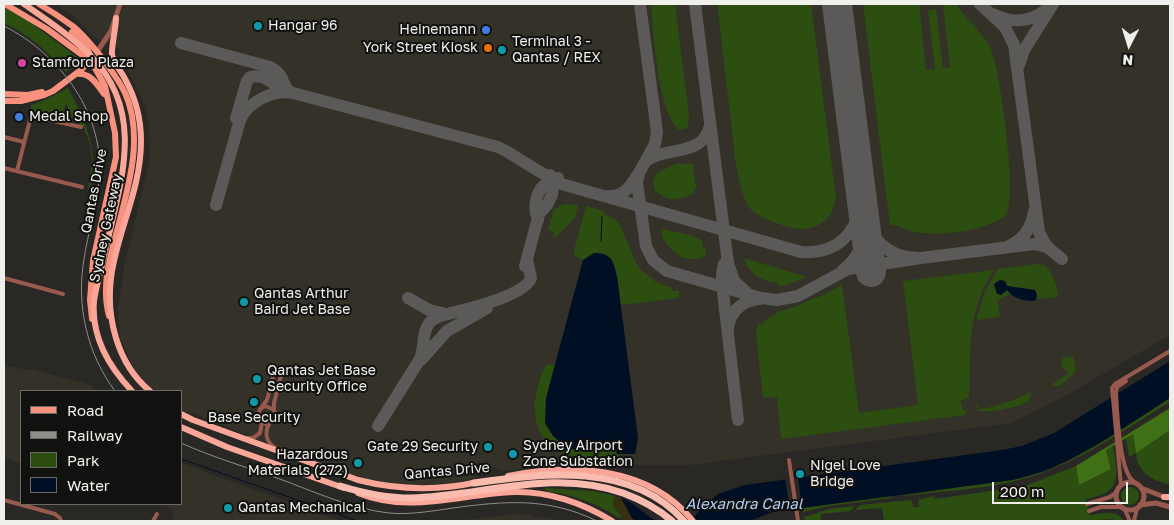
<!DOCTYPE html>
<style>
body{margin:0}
#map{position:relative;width:1174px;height:525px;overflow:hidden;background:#292825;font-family:"Golos Text",sans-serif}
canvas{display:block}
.frame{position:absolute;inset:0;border:5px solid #efefec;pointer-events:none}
.legend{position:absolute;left:20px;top:390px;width:162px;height:115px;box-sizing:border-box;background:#11110f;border:1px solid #6a6a67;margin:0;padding:6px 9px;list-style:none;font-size:15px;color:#efefec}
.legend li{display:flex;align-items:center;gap:10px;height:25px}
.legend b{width:25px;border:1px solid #6a6a67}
.north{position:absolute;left:1104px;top:20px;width:50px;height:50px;-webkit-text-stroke:4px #11110f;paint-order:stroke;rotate:185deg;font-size:14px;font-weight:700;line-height:20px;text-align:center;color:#efefec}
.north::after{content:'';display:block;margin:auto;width:18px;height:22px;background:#efefec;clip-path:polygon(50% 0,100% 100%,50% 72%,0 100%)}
.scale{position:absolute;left:992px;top:482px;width:136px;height:22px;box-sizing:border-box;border:2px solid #efefec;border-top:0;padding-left:6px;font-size:15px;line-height:18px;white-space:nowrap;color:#efefec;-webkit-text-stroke:4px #11110f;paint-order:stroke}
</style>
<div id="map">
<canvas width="1174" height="525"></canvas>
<div class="frame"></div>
<ul class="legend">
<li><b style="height:6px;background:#f9917f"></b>Road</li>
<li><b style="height:6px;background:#8e8d8a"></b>Railway</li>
<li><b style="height:14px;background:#2c4e10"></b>Park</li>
<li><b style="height:14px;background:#010f25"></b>Water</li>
</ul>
<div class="north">N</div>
<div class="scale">200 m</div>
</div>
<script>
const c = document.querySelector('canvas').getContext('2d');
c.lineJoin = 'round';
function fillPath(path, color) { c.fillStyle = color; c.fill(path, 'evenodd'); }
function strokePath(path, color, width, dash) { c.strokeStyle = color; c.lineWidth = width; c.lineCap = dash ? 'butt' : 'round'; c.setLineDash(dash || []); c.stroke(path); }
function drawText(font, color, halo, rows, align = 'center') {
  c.font = font + ' "Golos Text",sans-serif'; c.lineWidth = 4; c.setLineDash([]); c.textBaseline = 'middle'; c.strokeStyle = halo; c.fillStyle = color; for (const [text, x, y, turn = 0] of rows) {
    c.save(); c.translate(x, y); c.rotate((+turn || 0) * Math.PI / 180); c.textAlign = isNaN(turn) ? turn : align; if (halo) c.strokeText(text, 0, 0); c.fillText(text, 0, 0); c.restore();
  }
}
const built = new Path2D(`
 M53,4H1170V335L1067,395L1012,423L690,465H546L503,471L489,466L473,479L443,484L415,486L389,485L360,478L287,452L195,414L181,411V391H155L135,370L120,339L118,308L125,263L150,159L149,127L145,106L134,82L122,60L119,49L96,38L71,14Z
 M4,365L27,370L32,369L91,385L96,391H21V463L4,458Z
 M181,462L208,473L341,521H172L174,512L164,504H181Z
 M514,514L533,515L536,518L543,517L559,521H454Z`);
const green = new Path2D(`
 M651,4H675L689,115L688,128L679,130C657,110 654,33 651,4Z
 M717,4H811L836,199L835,200C834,208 831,215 825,220C809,235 789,228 771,221C763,217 751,213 747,204C736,181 734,147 731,122C726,82 722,43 717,4Z
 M863,4H919L926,70L935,69L928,10L936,9L943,68L950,67L943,4H956C966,19 984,34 991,49C1000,71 1018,196 1006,215C1005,217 1002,218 1000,219C979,232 939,236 915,232C906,231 899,224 890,225Z
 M4,6L27,20L78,58L75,65L66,72C47,51 30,35 4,23Z
 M68,88C86,121 99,151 90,190L88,189L92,162L90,144L84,128L72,118L66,103L61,120L30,113L31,105L45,100Z
 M676,164H693L695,183L697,184C693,199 680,199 667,199L655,191L653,180L658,172Z
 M564,204L579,205L575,218L556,237L553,236L554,232L548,230L554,209Z
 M586,206L604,211V214L613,218L619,223L636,263L640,269L656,282L672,288V291H679V298L621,305L617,276L612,259L594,253L583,260L575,256L574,250Z
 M661,229L691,235L703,241L702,244L706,252L705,256C687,267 662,248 661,229Z
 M744,258L807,277L784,286H779L778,283C762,282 749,274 744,258Z
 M1036,264L1044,265C1054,273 1056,284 1058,297L1038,299L1035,290L994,284L997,294L1007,290L1010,294L998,300L1000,317L976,320L985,292L998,269Z
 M994,270C966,312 971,350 969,398L960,401L963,410L967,411L965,415L781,439L777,397L763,398L756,334L758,323L762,324L768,318L775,315L776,312L795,307L816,297L817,298L842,285L859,413L918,405L903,281Z
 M1073,356L1076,371L1060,386L1051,385L1069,373L1060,366L1062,365V358Z
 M547,364L555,366L546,398L545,423L572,449L580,451L616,450L620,458C604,458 585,460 569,455C527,443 529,395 547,364Z
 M1031,392C1030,395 1031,397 1029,400C1023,407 988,413 979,411L976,407L977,401L978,409C995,408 1014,400 1031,392Z
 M1170,398V402C1130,426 1090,455 1047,471C1001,489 951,490 903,496V495L1012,480L1046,471L1068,461Z
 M1170,430V485C1153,480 1137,473 1136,453L1129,457L1126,439L1113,447C1115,460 1122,483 1107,492C1101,496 1092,497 1085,500L1090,515C1102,514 1116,509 1124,521L1110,519L1089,521H884L882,509L880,508L855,510L860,505L912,500L913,507H919L918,500L934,496L935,499L1025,486L1076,466L1079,485L1111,469L1106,450L1133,433L1136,452Z
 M1121 496a9 9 0 1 1 18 0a9 9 0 1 1-18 0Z
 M545,488L593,491L615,496L613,505L622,517L619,518C597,503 573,495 546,491Z
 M891,496V498L829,506L803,512L805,517L829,509L854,506L851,511L821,514L820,521H805L802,507Z`);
const forest = new Path2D(`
 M1170,408V430L1136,453L1133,434L1106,450L1111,469L1079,485L1076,466Z`);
const sand = new Path2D(`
 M615,496L621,498L632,518L636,521H626L619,514L613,504Z`);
const water = new Path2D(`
 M594,253C611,253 613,260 617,276L638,438L635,454H617L616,450L580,451L572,449L562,444L553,436L545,423L546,398L583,260Z
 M1000,280L1005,281L1007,286L1035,290L1037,294L1036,300C1026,303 1013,298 1007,290L1001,295L997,294L994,284Z
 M1170,361V398C1121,429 1069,469 1012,480L773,512L749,521H690L705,505L718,494L745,485L1002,450L1022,446L1054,433Z
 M621,498C635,502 643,514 657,521H636L632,518Z`);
const pier = new Path2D(`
 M798,476L802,510L790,511L785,477Z`);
const stream = new Path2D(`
 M601,241L602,216
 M181,459L357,521`);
const taxiway = new Path2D(`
 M640,4L657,132L655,144L639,173L637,183L646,246L653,260L667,271L761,298L777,300L798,296L848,269L921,258
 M695,4L728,263L734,281L746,292
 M980,4L1005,27L1014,45L1039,232L1045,244L1051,250
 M993,14C1012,24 1031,22 1047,9
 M181,43L270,67C288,77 279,83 290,92
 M1019,65L1024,50L1053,4
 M236,118L247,81L250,77C268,73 273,87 288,92
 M645,162C665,145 704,158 710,125
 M608,196C624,197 630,187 638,174
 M216,205L240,120C248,102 273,89 293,93L498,147L506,151L558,183L801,252C843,255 865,224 860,185
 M864,206C868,239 888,259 921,258L1034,244L1047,247L1062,259
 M538,220C531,202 538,183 558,178
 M1009,246C1024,239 1032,227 1034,211
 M724,264L722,274V284L738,420
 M525,266L539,214L547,205L552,195L553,185L550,175
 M843,270C858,258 866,241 864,222
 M408,298L429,310L446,314
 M728,328C730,311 743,300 760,299
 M421,360L447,331L487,308
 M378,426L420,359C425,347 421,333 430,322C437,315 446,315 455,312C472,308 525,295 531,278L527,259`);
const runway = new Path2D(`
 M837,4L871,272`);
const minor = new Path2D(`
 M4,137L24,142
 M4,168L82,187
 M17,171L31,116L81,127
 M4,278L63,294
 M1126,381L1117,387L1116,392C1117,413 1119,459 1129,476C1131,480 1134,482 1137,484
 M262,407L267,400L274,373
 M274,409V403L281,375
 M269,424C264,434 266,441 275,448
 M248,438H253L260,433L262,422L258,416L260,409L265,406L273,409L276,414L273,421L266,424L262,422
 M789,460L798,521
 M1121,485L1112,388L1115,384L1170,351
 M4,500L55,514L60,518L61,521
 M1087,504L1110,497L1117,492
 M1124,508L1130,521
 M1089,511L1101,507H1122
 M153,521L157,514
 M1134,521L1137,508`);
const tertiary = new Path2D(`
 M97,52L111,31L120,4
 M1116 496a14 14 0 1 1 28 0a14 14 0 1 1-28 0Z
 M1141,488L1167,498
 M1140,505L1156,503L1170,507`);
const primary = new Path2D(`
 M5,4L47,29L85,57L95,68L105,86L115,133L116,157L93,261L90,300L92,319
 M39,4C51,11 63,19 74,27C85,36 93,47 102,58C110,69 119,80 125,93C144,135 129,185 118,227C110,258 101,285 109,316
 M72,32L87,48L90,55
 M76,74C90,72 97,84 104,94
 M4,94L28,95L42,92
 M4,101H21L44,95L53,91L81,70L91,59`);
const trunk = new Path2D(`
 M116,18C116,27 111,49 112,55C114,64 121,71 125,79C135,97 141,120 141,141C141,211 93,264 116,338C122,358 133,377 150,391
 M105,252C102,268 96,285 94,301C91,337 109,367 132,391
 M181,414L193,420L358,480C398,490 438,491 478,482
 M181,427L227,447L344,488
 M508,476C571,463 649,466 693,521
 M358,493C409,514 461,494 514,492C548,491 583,503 612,521
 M1164,497H1170`);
const motorway = new Path2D(`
 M474,483C544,473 632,462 684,521
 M340,486C363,493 386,498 411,498C482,496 553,468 623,493C642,500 657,508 672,521`);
const rail = new Path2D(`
 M4,26C60,54 106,115 99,181C96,207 88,233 84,259C76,305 87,354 115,391
 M181,443C212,457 246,467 277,478C313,491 351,509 389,513C410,515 432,511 453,508C505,501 548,497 597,521`);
const trunkBridge = new Path2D(`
 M24,4C47,20 71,36 91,56C147,114 120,183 105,252`);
const markers = [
 [258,26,5,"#0f9aa8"],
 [486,30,5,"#3f7fe0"],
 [488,48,5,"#e8710a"],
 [502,50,5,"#0f9aa8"],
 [22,63,5,"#d1479c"],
 [19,117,5,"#3f7fe0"],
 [244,302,5,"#0f9aa8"],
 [257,379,5,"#0f9aa8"],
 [254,402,5,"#0f9aa8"],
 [488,447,5,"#0f9aa8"],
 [513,454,5,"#0f9aa8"],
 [358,463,5,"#0f9aa8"],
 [800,474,5,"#0f9aa8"],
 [228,508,5,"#0f9aa8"]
];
const poiNames = [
 ["Hangar 96",268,26],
 ["Heinemann",476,30,"right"],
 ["Terminal 3 -",512,42],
 ["Qantas / REX",512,58],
 ["York Street Kiosk",478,48,"right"],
 ["Stamford Plaza",32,63],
 ["Medal Shop",29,117],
 ["Qantas Arthur",254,294],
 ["Baird Jet Base",254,310],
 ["Qantas Jet Base",267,371],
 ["Security Office",267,387],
 ["Base Security",254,418,"center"],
 ["Sydney Airport",523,446],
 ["Zone Substation",523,462],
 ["Gate 29 Security",478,447,"right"],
 ["Hazardous",348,455,"right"],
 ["Materials (272)",348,471,"right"],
 ["Nigel Love",810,466],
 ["Bridge",810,482],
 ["Qantas Mechanical",238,508]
];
const streetNames = [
 ["Qantas Drive",94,191,-79],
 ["Sydney Gateway",106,228,-78],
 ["Qantas Drive",447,471,-5]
];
const waterNames = [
 ["Alexandra Canal",744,504]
];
fillPath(built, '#333128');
fillPath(green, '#2c4e10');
fillPath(forest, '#407016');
fillPath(sand, '#372f0e');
fillPath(water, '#010f25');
fillPath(pier, '#292825');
strokePath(stream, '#010f25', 1);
strokePath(taxiway, '#5c5a58', 12);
strokePath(runway, '#5c5a58', 30);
strokePath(minor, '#98594e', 4);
strokePath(tertiary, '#98594e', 5);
strokePath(primary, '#f9917f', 6);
strokePath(trunk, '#faa698', 6);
strokePath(motorway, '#fbbcb0', 7);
strokePath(rail, '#8e8d8a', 1);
strokePath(trunkBridge, '#faa698', 6);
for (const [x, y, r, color] of markers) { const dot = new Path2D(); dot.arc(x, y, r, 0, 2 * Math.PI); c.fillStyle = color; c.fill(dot); strokePath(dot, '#11110f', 2); }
drawText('14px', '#efefec', '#11110f', poiNames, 'left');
drawText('14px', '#efefec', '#11110f', streetNames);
drawText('italic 15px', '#b0cdf4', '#11110f', waterNames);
</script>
